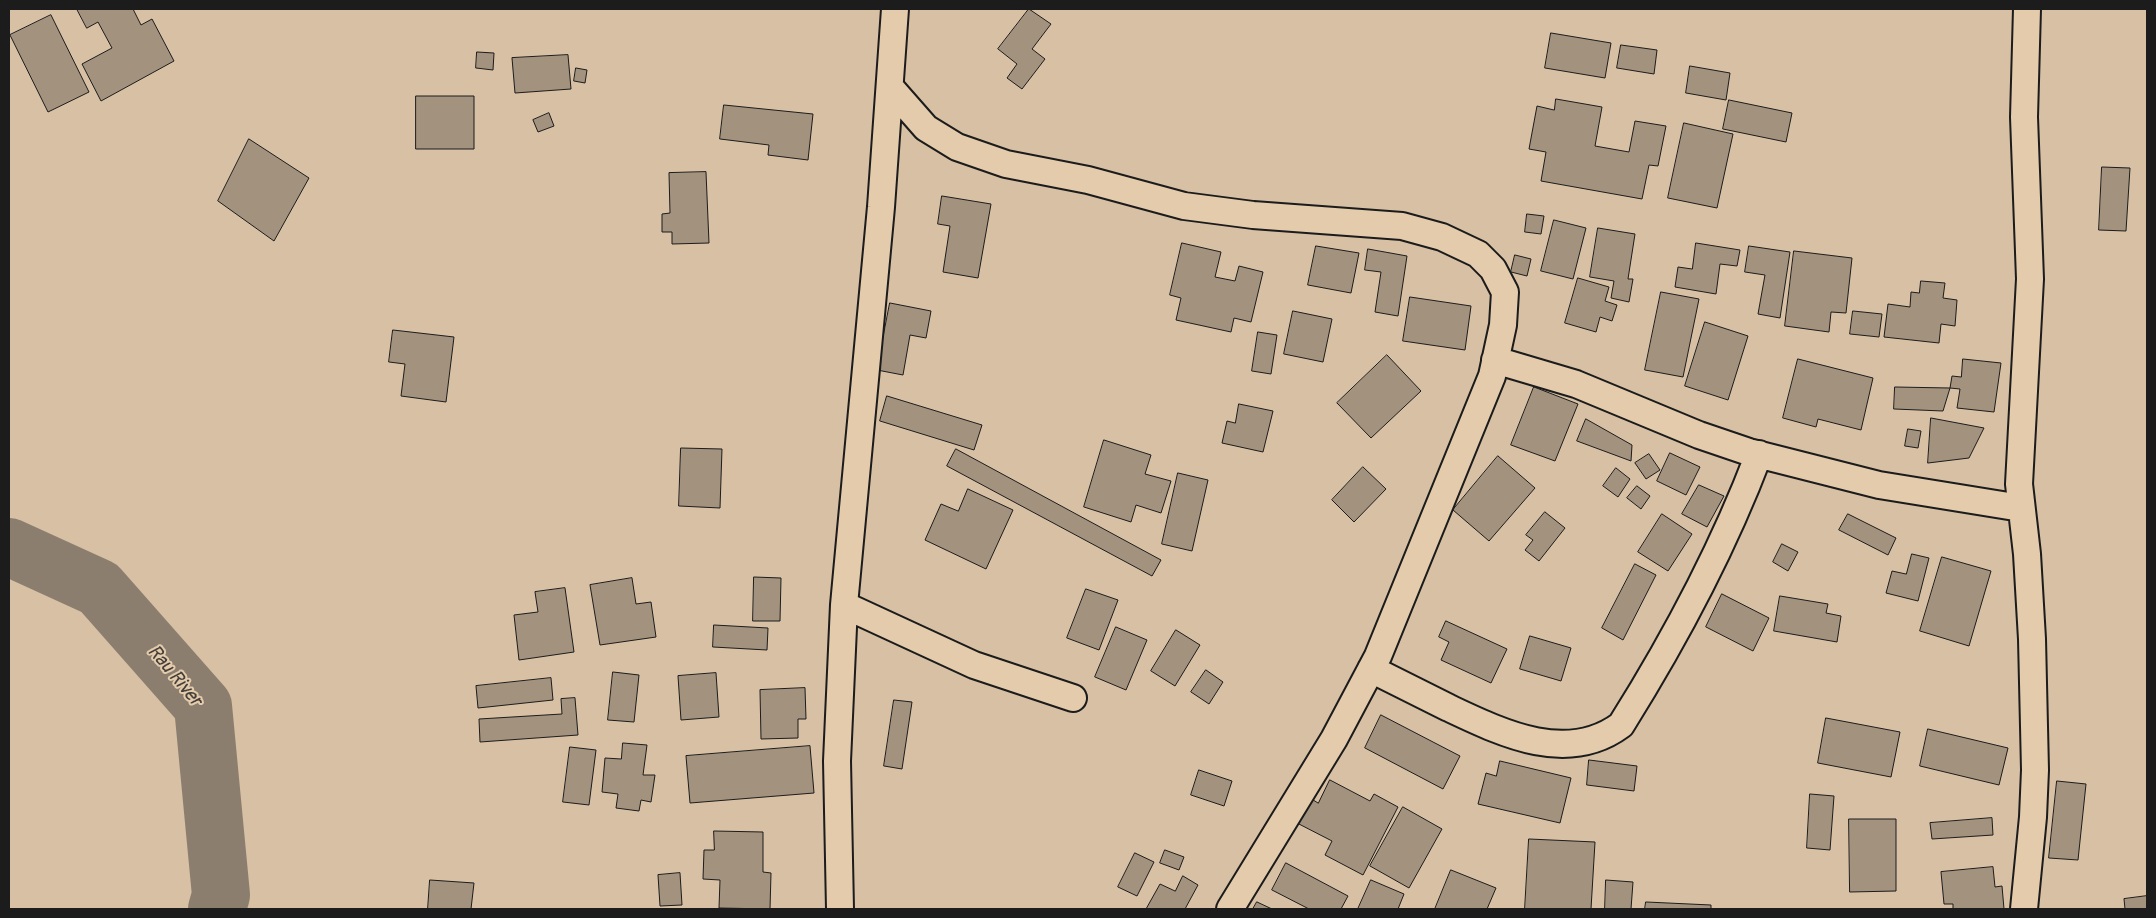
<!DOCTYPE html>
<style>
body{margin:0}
#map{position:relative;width:2156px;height:918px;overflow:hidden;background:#d7c0a3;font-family:Pangolin,sans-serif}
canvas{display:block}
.frame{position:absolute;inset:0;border:10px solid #1c1c1c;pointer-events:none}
</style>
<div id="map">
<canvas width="2156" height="918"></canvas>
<div class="frame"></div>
</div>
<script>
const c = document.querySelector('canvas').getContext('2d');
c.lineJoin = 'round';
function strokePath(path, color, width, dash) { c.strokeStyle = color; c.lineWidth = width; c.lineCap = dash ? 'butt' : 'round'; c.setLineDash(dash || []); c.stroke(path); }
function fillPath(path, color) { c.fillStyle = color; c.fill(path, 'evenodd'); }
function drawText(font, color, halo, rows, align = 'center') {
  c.font = font + ' Pangolin,sans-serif'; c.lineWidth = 4; c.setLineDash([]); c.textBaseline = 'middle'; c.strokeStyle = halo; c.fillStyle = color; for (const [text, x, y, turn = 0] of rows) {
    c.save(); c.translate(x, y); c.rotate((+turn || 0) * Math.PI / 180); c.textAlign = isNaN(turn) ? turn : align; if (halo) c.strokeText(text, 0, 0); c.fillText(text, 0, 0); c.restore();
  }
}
const river = new Path2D(`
 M9,547L99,588L203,706L221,895L217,909`);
const building = new Path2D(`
 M77,9H133L141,25L152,19L174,61L101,101L82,64L112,48L98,22L87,28Z
 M1029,9L1051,24L1032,49L1045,59L1022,89L1007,78L1017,64L998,49Z
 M51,15L89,92L48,112L10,35Z
 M1551,33L1611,43L1605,78L1545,68Z
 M1621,45L1657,50L1654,74L1617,68Z
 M477,52L494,53L493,70L476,68Z
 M568,55L571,89L515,93L512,58Z
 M1690,66L1730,73L1726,100L1686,93Z
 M576,68L587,70L585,83L574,81Z
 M416,96H474V149H416Z
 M1556,99L1602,107L1595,146L1629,152L1635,121L1666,126L1658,166L1649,165L1642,199L1541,181L1546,152L1529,149L1537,106L1554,110Z
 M1729,100L1792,113L1786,142L1723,129Z
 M724,105L813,114L808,160L768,155L769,145L720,139Z
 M549,113L554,126L538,132L533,120Z
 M1684,123L1733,134L1717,208L1668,198Z
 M249,139L309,178L274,241L218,201Z
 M2102,167L2130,168L2126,231L2099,230Z
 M706,172L709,243L672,244V232H662V214L670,213L669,173Z
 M942,196L991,204L978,278L943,272L950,226L938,224Z
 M1527,214L1544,216L1541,234L1525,232Z
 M1554,220L1586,228L1573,279L1541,271Z
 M1598,228L1635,234L1628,279H1633L1629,302L1611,298L1614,281L1590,277Z
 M1182,243L1221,252L1215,277L1235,281L1239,266L1263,272L1251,322L1234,318L1231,332L1176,320L1181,298L1170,295Z
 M1696,243L1740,250L1737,266L1720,264L1716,294L1675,287L1678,267L1692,269Z
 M1316,246L1359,253L1351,293L1308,285Z
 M1749,246L1790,252L1780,318L1758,314L1765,275L1745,272Z
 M1368,249L1407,256L1398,316L1375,312L1381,272L1365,270Z
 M1794,251L1852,258L1846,313L1831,312L1829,332L1785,326Z
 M1515,255L1531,259L1527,276L1511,272Z
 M1578,278L1609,287L1605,301L1617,305L1612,321L1600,317L1596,332L1565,323Z
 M1921,281L1945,283L1943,298L1957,300L1955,326L1941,324L1939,343L1884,337L1888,304L1910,307L1911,292L1919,293Z
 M1661,292L1699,299L1683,377L1645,370Z
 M1410,297L1471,306L1465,350L1403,341Z
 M890,303L931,311L926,338L910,335L903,375L877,370Z
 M1293,311L1332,319L1323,362L1284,354Z
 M1853,311L1882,314L1879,337L1850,334Z
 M1705,322L1748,336L1728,400L1685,386Z
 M393,330L454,337L446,402L401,396L405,364L389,362Z
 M1258,332L1277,335L1271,374L1252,371Z
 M1387,355L1421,391L1371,438L1337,403Z
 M1798,359L1873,378L1861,430L1818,419L1816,427L1783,418Z
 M1963,359L2001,363L1994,412L1957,408L1960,389L1950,388L1952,376L1961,377Z
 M1534,387L1578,404L1555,461L1511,445Z
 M1895,387L1950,388L1943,411L1894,409Z
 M887,396L982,425L974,450L880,421Z
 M1239,404L1273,411L1263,452L1222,443L1227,421L1235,423Z
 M1931,418L1984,428L1969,458L1928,463Z
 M1586,419L1632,445L1631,461L1577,441Z
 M1908,429L1921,431L1918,448L1905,446Z
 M1104,440L1151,455L1145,474L1171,481L1161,513L1136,505L1131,522L1084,507Z
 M681,448L722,449L720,508L679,506Z
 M956,449L1161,560L1152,576L947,466Z
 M1670,453L1700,467L1686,495L1657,481Z
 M1649,454L1660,470L1646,479L1635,463Z
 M1498,456L1535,488L1489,541L1453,510Z
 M1363,467L1386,489L1354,522L1332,500Z
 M1616,468L1630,479L1618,497L1603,486Z
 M1178,473L1208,480L1192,551L1162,544Z
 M1699,485L1724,496L1707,527L1682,514Z
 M1637,486L1650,496L1641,509L1627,498Z
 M968,489L1013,510L986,569L925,540L941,504L958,511Z
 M1545,512L1565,528L1539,561L1525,550L1533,540L1526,535Z
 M1662,514L1692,534L1668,571L1638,552Z
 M1848,514L1896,538L1888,555L1839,530Z
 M1782,544L1798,552L1788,571L1773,562Z
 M1912,554L1929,558L1918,601L1886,593L1892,571L1906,574Z
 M1942,557L1991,571L1969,646L1920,631Z
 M1635,564L1656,575L1623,640L1602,628Z
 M754,577L781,578L780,621H753Z
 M632,578L636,604L651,602L656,637L600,645L590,585Z
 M565,588L574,652L519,660L514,615L538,612L535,592Z
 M1086,589L1118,600L1099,650L1067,638Z
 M1722,594L1769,618L1753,651L1706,627Z
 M1780,596L1828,604L1826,613L1841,616L1837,642L1774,631Z
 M1446,621L1507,649L1491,683L1441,660L1449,642L1439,637Z
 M714,625L768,628L767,650L713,647Z
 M1116,627L1147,640L1126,690L1095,677Z
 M1176,630L1200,645L1175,686L1151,671Z
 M1530,636L1571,648L1561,681L1520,669Z
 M1206,670L1223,682L1209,704L1191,692Z
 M613,672L639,675L634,722L608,720Z
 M716,673L719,717L681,720L678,676Z
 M551,678L553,700L478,708L476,686Z
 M805,688L806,719H798V738L761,739L760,690Z
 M575,698L578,735L480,742L479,719L562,714L561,699Z
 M894,700L912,702L902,769L884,766Z
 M1381,715L1460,756L1443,789L1365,748Z
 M1826,718L1900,732L1891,777L1818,763Z
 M1928,729L2008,748L1999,785L1920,766Z
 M623,743L647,745L643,775H655L651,802L641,800L639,811L616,808L618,794L602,792L605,758L621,759Z
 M810,746L814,793L690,803L686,756Z
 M570,747L596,750L589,805L563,802Z
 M1589,760L1637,766L1634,791L1587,785Z
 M1500,761L1571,778L1560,823L1478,804L1486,773L1496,776Z
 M1199,770L1232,781L1224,806L1191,795Z
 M1330,780L1370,801L1374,794L1398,807L1363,875L1325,855L1332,841L1297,823L1310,798L1318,803Z
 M2057,781L2086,784L2078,860L2049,858Z
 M1810,794L1834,796L1830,850L1807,848Z
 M1403,807L1442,829L1409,888L1370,866Z
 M1992,818L1993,835L1932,839L1930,823Z
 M1849,819H1896V891L1850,892Z
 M714,831L763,832V872L771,873L770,909L719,908L720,880L703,879L704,850H714Z
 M1529,839L1595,842L1591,909H1525Z
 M1165,850L1184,857L1179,870L1160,863Z
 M1135,853L1154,862L1137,896L1118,887Z
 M1286,863L1348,896L1341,909H1309L1272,890Z
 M1993,867L1995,887L2002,886L2004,909H1953V904H1944L1941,872Z
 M1451,870L1496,888L1487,909H1435Z
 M680,873L682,905L660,906L658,875Z
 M1183,876L1198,885L1185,909H1146L1160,884L1175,891Z
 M430,880L474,883L471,909H428Z
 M1371,880L1404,894L1398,909H1358Z
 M1606,880L1633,882L1631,909H1605Z
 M2147,896V909H2125L2124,899Z
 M1257,902L1272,909H1253Z
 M1646,902L1711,905V909H1645Z`);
const minor = new Path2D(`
 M890,87L926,128L957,147L1006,164L1088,180L1184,206L1253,215L1402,226L1442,237L1478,254L1493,269L1505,292L1503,325L1492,376L1378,656L1334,739L1230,909
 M1495,360L1576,384L1699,435L1749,452L1879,485L2021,508
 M844,605L974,665L1073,698
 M1371,669C1397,682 1423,695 1449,708C1502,733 1567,765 1621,725C1675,639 1723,549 1759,454
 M840,909L837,761L844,605L881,207L895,9
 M2024,909L2033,817L2035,770L2032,639L2027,554L2019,484L2030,279L2024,117L2027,9`);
const waterNames = [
 ["Rau River",174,676,50]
];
strokePath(river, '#8c7e6e', 58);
fillPath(building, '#a2927e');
strokePath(building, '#1c1c1c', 1);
strokePath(minor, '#1c1c1c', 30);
strokePath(minor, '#e3cbac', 26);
drawText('italic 19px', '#433e39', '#e3cbac', waterNames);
</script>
